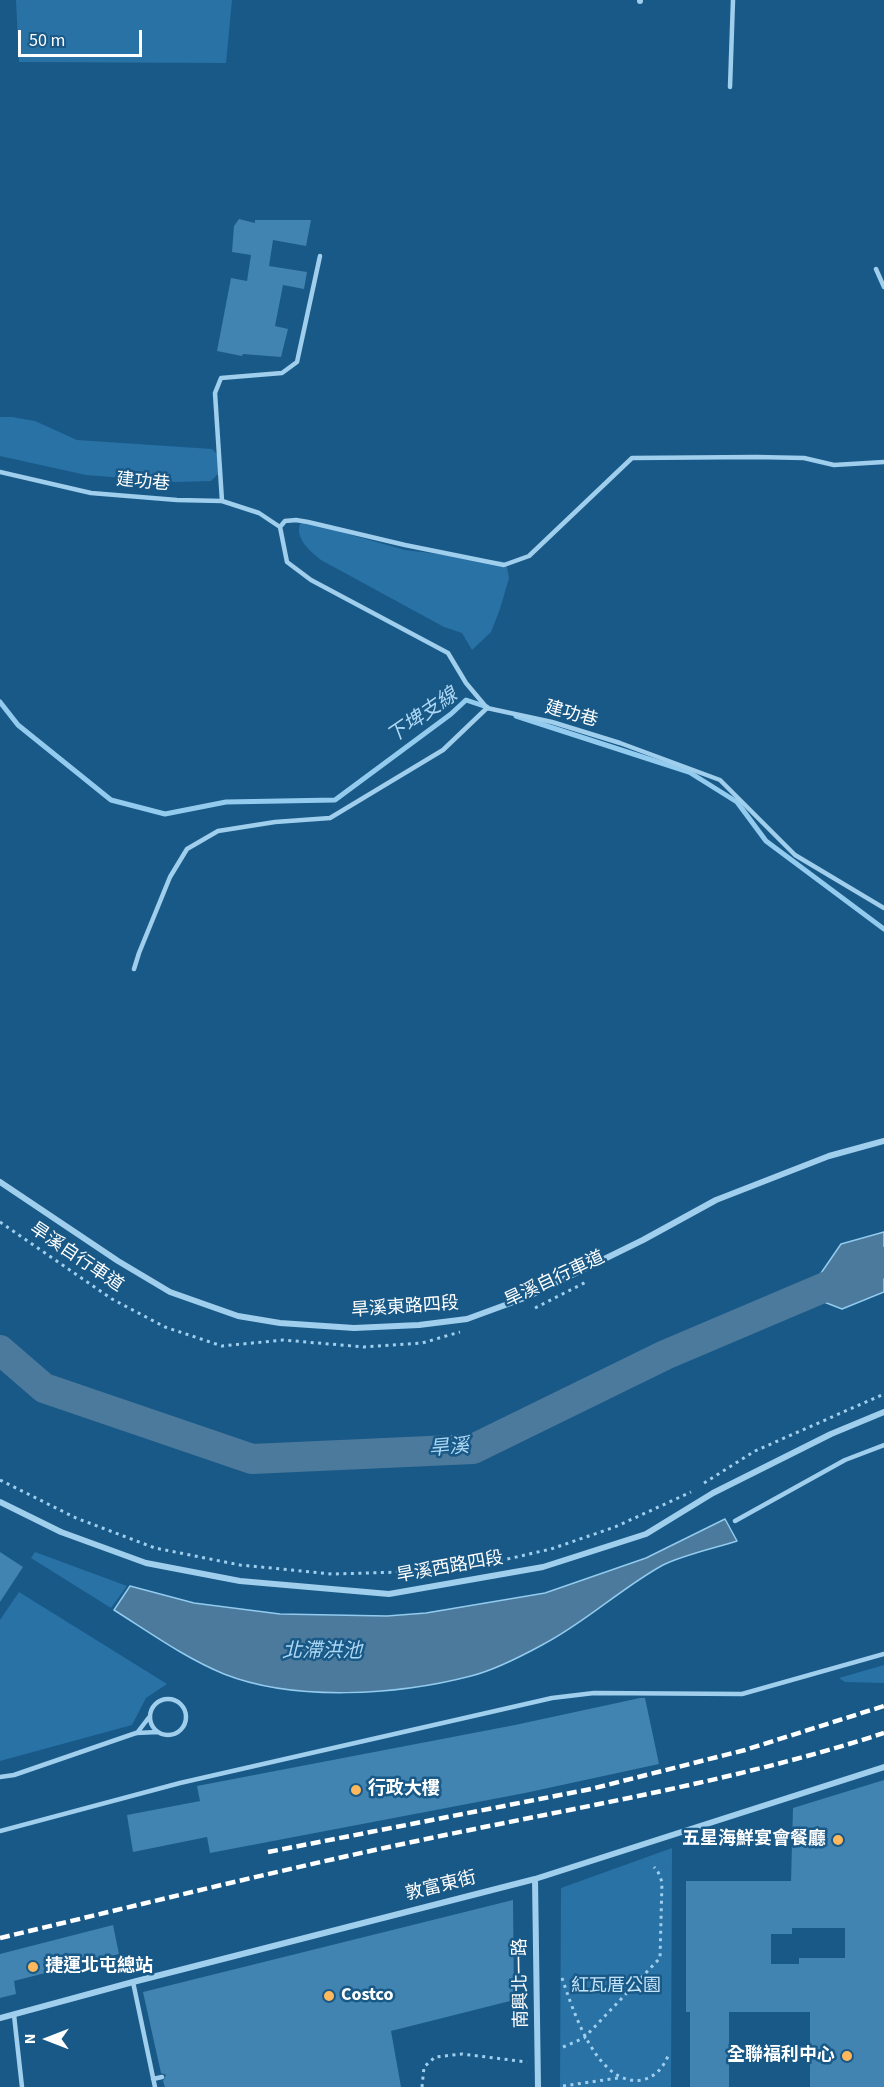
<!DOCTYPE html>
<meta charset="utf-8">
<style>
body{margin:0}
#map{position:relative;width:884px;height:2087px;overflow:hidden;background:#195987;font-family:"Source Sans 3",sans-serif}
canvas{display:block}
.north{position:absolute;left:18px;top:2009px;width:60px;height:60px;-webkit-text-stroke:4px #195987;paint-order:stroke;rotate:270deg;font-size:16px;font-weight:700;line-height:24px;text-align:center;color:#fff}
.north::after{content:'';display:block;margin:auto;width:21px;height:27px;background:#fff;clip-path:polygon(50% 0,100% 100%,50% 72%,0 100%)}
.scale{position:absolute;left:18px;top:30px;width:124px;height:27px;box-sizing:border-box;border:3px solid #fff;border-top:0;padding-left:8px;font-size:18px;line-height:21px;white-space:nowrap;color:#fff;-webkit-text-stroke:4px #195987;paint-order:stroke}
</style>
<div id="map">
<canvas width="884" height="2087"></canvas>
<div class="north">N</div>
<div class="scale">50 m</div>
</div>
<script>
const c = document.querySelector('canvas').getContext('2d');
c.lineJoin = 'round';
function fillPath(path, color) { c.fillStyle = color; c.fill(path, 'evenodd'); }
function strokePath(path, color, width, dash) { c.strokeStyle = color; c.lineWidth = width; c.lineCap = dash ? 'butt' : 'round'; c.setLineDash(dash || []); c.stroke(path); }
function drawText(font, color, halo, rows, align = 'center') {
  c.font = font + ' "Source Sans 3","Noto Sans TC",sans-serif'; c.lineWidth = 5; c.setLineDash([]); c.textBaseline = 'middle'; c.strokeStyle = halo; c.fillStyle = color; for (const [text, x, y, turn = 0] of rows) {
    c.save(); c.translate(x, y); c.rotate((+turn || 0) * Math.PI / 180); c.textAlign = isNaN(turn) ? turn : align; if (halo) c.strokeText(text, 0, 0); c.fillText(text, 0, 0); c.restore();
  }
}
const green = new Path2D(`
 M16,0H232L226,63L19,62Z
 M0,417H12L35,421L77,440L212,449L218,455L219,473L211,481L175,482L86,475L0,456Z
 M305,522L405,550L506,562L509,578L500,609L491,632L472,650L462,633L444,627L321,560C310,551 295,539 300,524Z
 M35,1552L127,1586L111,1608L31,1558Z
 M19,1592L167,1684L146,1698L132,1725L0,1761V1620Z
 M884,1665V1683L845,1682L839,1678Z
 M672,1848L671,2087H560L561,1888Z`);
const water = new Path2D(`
 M884,1232V1292L842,1309L806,1295L841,1244Z
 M725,1519L737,1541C715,1548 683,1555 663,1565C621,1588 585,1623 542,1645C520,1657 495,1670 471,1676C398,1695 295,1702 224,1674C185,1658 149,1632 114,1610L130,1586L194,1603L280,1614L387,1616L426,1613L545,1593L646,1558Z`);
const stream = new Path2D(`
 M0,702L18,725L111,800L165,814L226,802L335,800L451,714L466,700L487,707
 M516,716L689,772L737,802L766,841L884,929`);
const river = new Path2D(`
 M0,1350L44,1388L252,1459L473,1449L665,1355L884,1262`);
const building = new Path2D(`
 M239,219L255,223V220H311L306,246L273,240L269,266L307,272L304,289L283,285L275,326L288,329L281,357L243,354L242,356L217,351L231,278L247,281L251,255L232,252L234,226Z
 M0,1552L23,1567L0,1602Z
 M640,1698H645L659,1764L525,1793L210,1853L207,1837L133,1852L127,1815L200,1801L197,1786L515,1725Z
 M884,1780V2087H810V2012H729V2087H690V2012H686V1881H791L793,1808ZM792,1928H845V1958H799V1964H771V1934H792Z
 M513,1900L514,2000L391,2031L401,2087H165L163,2081L166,2075L161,2073L143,1992Z
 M113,1925L119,1954L14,1981L16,1994L0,1998V1954Z`);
const path = new Path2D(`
 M0,1222L112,1299L165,1327L222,1346L283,1340L364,1347L422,1343L460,1332
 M535,1308L588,1281
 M0,1480L76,1518L155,1548L240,1565L332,1574L403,1572L477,1566L551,1549L615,1527L691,1492
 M704,1483L755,1451L884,1394
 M562,1978C573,2010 597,2087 642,2080C655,2077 663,2068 668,2056
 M563,2047L584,2038L660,1958L662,1882L658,1872L654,1867
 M563,2086L618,2078
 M422,2087L424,2067L435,2057L462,2054L527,2062`);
const lane = new Path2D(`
 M730,87L733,0
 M876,269L884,287
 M0,472L91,493L177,500L222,501L259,513L280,527L287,562L311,580L448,653L466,683L487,708L552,722L620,743L720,780L795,855L884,908
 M222,501L215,393L221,378L282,373L297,362L320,256
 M280,527L285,521L296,520L308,522L405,545L504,565L529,556L632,458L756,457L804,458L834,465L884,462
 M134,969L139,953L170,877L187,849L218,831L275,822L330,818L443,750L487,708
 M735,1521L845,1460L884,1445
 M150 1717a18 18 0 1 1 36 0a18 18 0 1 1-36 0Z
 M137,1733L150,1716
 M0,1777L14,1775L136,1733L158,1732
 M0,1831L180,1783L552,1698L594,1693L742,1694L884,1654
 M133,1982L155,2087
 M14,2015L22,2087
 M153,2079L162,2077`);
const street = new Path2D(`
 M640,0V1
 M0,1182L118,1261L170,1292L238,1316L280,1323L354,1328L419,1325L467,1319L527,1297L643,1240L716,1200L829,1156L884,1141
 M0,1502L61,1532L146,1563L240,1581L389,1594L543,1567L646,1534L713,1493L831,1434L884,1412
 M535,1879L538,2087
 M0,2018L133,1982L535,1879L884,1767`);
const rail = new Path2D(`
 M268,1852L591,1789L745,1750L884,1706
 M0,1938C143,1904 287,1868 431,1838C583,1806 737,1781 884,1733`);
const markers = [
 [356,1790,6,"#ffb95c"],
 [838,1840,6,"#ffb95c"],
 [33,1967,6,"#ffb95c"],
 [329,1996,6,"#ffb95c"],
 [847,2056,6,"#ffb95c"]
];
const streetNames = [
 ["建功巷",143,483,5],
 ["建功巷",571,715,15],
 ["旱溪自行車道",76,1258,34],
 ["旱溪自行車道",555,1280,-25],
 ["旱溪東路四段",405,1308,-4],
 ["旱溪西路四段",450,1568,-10],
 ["敦富東街",441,1887,-14],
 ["南興北一路",522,1983,-91]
];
const poiNames = [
 ["行政大樓",368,1790],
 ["五星海鮮宴會餐廳",826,1840,"right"],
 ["捷運北屯總站",45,1967],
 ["Costco",341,1996],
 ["全聯福利中心",835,2056,"right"]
];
const parkNames = [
 ["紅瓦厝公園",616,1987]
];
const waterNames = [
 ["下埤支線",423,717,-35],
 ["旱溪",449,1449,-5],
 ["北滯洪池",322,1653]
];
fillPath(green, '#2972a5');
fillPath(water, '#4c7a9c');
strokePath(water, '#93cbef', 1.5);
strokePath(stream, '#93cbef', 5);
strokePath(river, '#4c7a9c', 30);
fillPath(building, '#4183b1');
strokePath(path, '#a0ceed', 3, [3, 4.5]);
strokePath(lane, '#a0ceed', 4.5);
strokePath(street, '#a0ceed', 6);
strokePath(rail, '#fff', 4.5, [10, 4.5]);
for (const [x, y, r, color] of markers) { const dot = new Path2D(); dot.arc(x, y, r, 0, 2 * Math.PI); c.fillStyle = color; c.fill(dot); strokePath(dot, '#195987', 2); }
drawText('18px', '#fff', '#195987', streetNames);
drawText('bold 18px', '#fff', '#195987', poiNames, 'left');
drawText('18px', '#c6e4f9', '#195987', parkNames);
drawText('italic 20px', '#acd7f4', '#195987', waterNames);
</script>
